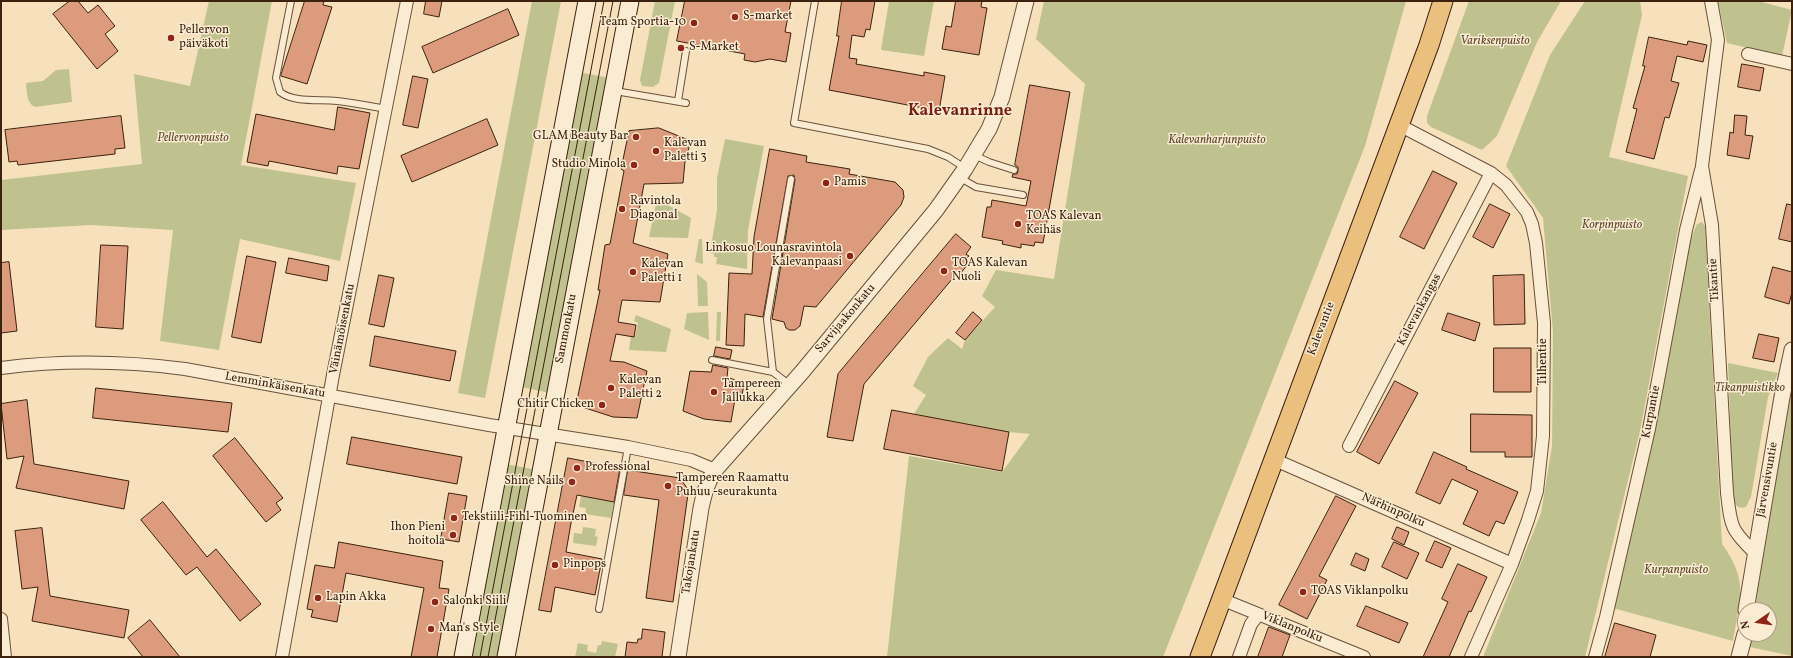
<!DOCTYPE html>
<meta charset="utf-8">
<style>
body{margin:0}
#map{position:relative;width:1793px;height:658px;overflow:hidden;background:#f6e1bc;font-family:Vollkorn,serif}
canvas{display:block}
.frame{position:absolute;inset:0;border:2px solid #3d210f;pointer-events:none}
.north{position:absolute;left:1737px;top:602px;width:40px;height:40px;box-sizing:border-box;background:#f9ecd3;border:1px solid #ae9b85;border-radius:50%;rotate:257deg;font-size:11px;font-weight:700;line-height:16px;text-align:center;color:#3d210f}
.north::after{content:'';display:block;margin:auto;width:14px;height:18px;background:#8f2418;clip-path:polygon(50% 0,100% 100%,50% 72%,0 100%)}
</style>
<div id="map">
<canvas width="1793" height="658"></canvas>
<div class="frame"></div>
<div class="north">N</div>
</div>
<script>
const c = document.querySelector('canvas').getContext('2d');
c.lineJoin = 'round';
function fillPath(path, color) { c.fillStyle = color; c.fill(path, 'evenodd'); }
function strokePath(path, color, width, dash) { c.strokeStyle = color; c.lineWidth = width; c.lineCap = dash ? 'butt' : 'round'; c.setLineDash(dash || []); c.stroke(path); }
function drawText(font, color, halo, rows, align = 'center') {
  c.font = font + ' Vollkorn,serif'; c.lineWidth = 3; c.setLineDash([]); c.textBaseline = 'middle'; c.strokeStyle = halo; c.fillStyle = color; for (const [text, x, y, turn = 0] of rows) {
    c.save(); c.translate(x, y); c.rotate((+turn || 0) * Math.PI / 180); c.textAlign = isNaN(turn) ? turn : align; if (halo) c.strokeText(text, 0, 0); c.fillText(text, 0, 0); c.restore();
  }
}
const green = new Path2D(`
 M209,1H272L241,165L356,183L340,261L240,239L219,350L160,341L173,230L91,225L1,230V180L142,164L134,74L190,86Z
 M532,1H561L485,398L458,393Z
 M655,1H675L659,83L653,87L642,86L640,80Z
 M889,1H934L924,56L881,50Z
 M1044,1H1406L1365,146L1163,657H887L909,456L1002,472L1030,434L1009,432L914,414L926,395L913,386L928,357L948,338L962,349L965,340L995,307L982,296L996,270L1054,279L1085,84L1036,39Z
 M1469,1H1561L1537,42L1497,136L1482,150L1431,127L1427,123V116Z
 M1585,1H1640L1642,15L1609,157L1688,176L1640,431L1585,657H1483L1541,513L1552,446L1553,332L1543,218L1506,166L1550,55Z
 M1718,1H1758L1792,10L1782,56L1727,43Z
 M69,69L72,102L35,107C26,103 27,92 26,83L43,81L56,70Z
 M578,72L610,78L574,266L563,308L549,393L522,387Z
 M725,139L764,146L748,230L747,269L716,264L717,257H714V254L710,253L717,210V178Z
 M657,199L691,218L688,238L649,237Z
 M1702,222L1705,226L1722,544C1749,581 1740,599 1733,641L1613,608L1689,243L1697,224Z
 M699,239H702L703,264L695,262Z
 M697,274L707,282L708,306H698Z
 M708,312L709,340L684,329L687,313Z
 M717,312H721L720,341H716Z
 M636,315L671,329L666,352L629,350L631,336H635L638,323L634,321Z
 M1728,363L1778,373L1768,397L1751,497L1746,507C1739,509 1736,506 1733,501Z
 M1792,389V656L1750,647L1752,634H1769V610H1755L1769,513Z
 M506,464L532,469L515,561L511,601L500,657H469Z
 M581,496L614,502L611,518L585,514L586,508L579,507Z
 M583,527L596,529L595,536L598,537L596,546L573,543L574,533L582,534Z
 M602,641L618,644L615,657H575L578,643L588,645L587,651L596,653L598,645H601Z`);
const building = new Path2D(`
 M70,1H78L88,13L98,5L115,26L105,34L118,51L97,69L53,14Z
 M305,1H324L323,5L332,7L307,84L281,76Z
 M426,1H442L439,17L424,14Z
 M685,1H791L785,32L791,33L786,62L770,59L755,62L744,60L745,54L677,41Z
 M842,1H875L870,30L866,29L864,37L852,35L849,58L857,59L856,64L924,76V72L945,76L939,111L829,90L839,36H837Z
 M956,1H982L981,7L987,8L979,55L942,49L946,26L951,27Z
 M508,9L519,35L433,73L422,47Z
 M1649,37L1687,45L1688,41L1707,45L1703,62L1677,56L1671,81L1679,83L1669,118L1665,117L1654,159L1626,152L1637,109L1633,108L1645,66H1643Z
 M1742,64L1764,68L1760,91L1738,87Z
 M413,76L428,79L418,128L403,125Z
 M1030,85L1070,92L1043,243L1035,242L1034,246L1021,244V248L1002,244L1003,241L982,237L987,207H991L992,200L1026,206L1031,181L1012,177L1013,174H1017L1018,171V167L1015,165Z
 M338,107L370,113L359,169L338,166L337,174L269,161L268,166L247,162L256,114L334,130Z
 M1735,115L1747,116L1745,135L1753,136L1749,159L1727,155L1730,132L1733,133Z
 M121,116L125,148L115,149V154L18,165L17,161L9,162L5,130Z
 M487,119L498,145L412,182L401,156Z
 M659,128L691,141L685,161L683,183L644,184L633,243L668,254L660,302L622,300L618,322L636,325L634,337L616,334L610,361L624,362L647,371L637,418L613,417L576,405L600,290H598L605,245L610,244L624,171L621,169L629,131Z
 M770,149L807,156L806,162L850,169L849,174L895,182L903,190L904,197L901,205L816,307L804,306L800,326L795,330H789L786,328L784,322L772,319L795,180L794,175L788,176L763,317L745,314L744,346L726,345L729,273L752,274L754,237Z
 M1433,171L1457,183L1424,249L1400,237Z
 M1490,204L1510,214L1493,248L1473,237Z
 M1787,204L1792,205V242L1779,239Z
 M956,234L971,247L966,254L969,256L965,260L969,263L955,280L953,278L864,384L853,441L827,437L838,374Z
 M101,245L128,246L123,329L96,327Z
 M247,256L276,262L261,343L232,337Z
 M289,258L329,266L327,281L286,273Z
 M9,262L17,331L1,333V263Z
 M1773,267L1792,272V292L1789,304L1765,297Z
 M379,275L394,278L384,327L369,324Z
 M1524,275L1525,324L1494,325L1493,276Z
 M973,312L982,320L965,340L956,333Z
 M1448,313L1480,323L1475,341L1442,330Z
 M1759,334L1779,338L1774,362L1753,358Z
 M375,336L456,351L450,381L370,366Z
 M716,347L732,350L730,359L714,356Z
 M1494,348H1531V392H1494Z
 M713,365L728,368L727,377L735,380V383L744,385L741,400L735,399L731,422L704,419L683,411L690,371L711,372Z
 M1395,381L1418,393L1379,464L1357,452Z
 M96,388L232,403L228,432L93,418Z
 M27,400L34,464L129,481L124,509L16,488L24,456L7,459L1,404Z
 M892,410L1009,432L1002,471L884,449Z
 M1471,414L1532,415V457H1505V452H1471Z
 M352,437L462,457L457,484L347,464Z
 M235,438L283,498L276,503L281,510L266,522L213,456Z
 M1434,452L1467,467L1466,469L1518,492L1504,524L1496,521L1489,536L1463,524L1478,491L1452,479L1440,504L1416,493Z
 M568,458L620,468L614,502L577,495L571,523L566,552L602,559L595,595L555,587L551,612L539,610Z
 M628,470L680,478L687,488L688,494L673,602L646,598L659,500L624,495Z
 M449,493L467,496L459,542L441,539Z
 M1336,496L1356,506L1319,576L1327,580L1307,619L1279,605Z
 M163,502L207,557L216,549L261,604L240,621L197,567L186,575L141,520Z
 M1397,527L1409,532L1404,545L1392,539Z
 M42,528L50,596L129,610L124,638L32,621L38,587L22,589L15,531Z
 M1435,541L1451,548L1442,568L1426,561Z
 M339,542L443,561L439,588L449,589L437,657H411L424,588L346,573L337,622L311,617L313,610L307,609L315,565L334,568Z
 M1394,542L1419,553L1407,579L1382,567Z
 M1356,553L1369,559L1365,571L1351,565Z
 M1458,564L1487,577L1471,612L1469,611L1449,657H1423L1448,602L1442,599Z
 M1366,606L1408,623L1399,643L1357,626Z
 M150,620L180,657H143L128,638Z
 M1615,623L1656,635L1650,657H1605Z
 M1269,627L1290,635L1282,657H1258Z
 M643,629L665,632L662,657H625L627,642L637,643L638,639H641Z`);
const service = new Path2D(`
 M291,1L276,78L280,92C294,103 319,99 337,101C354,103 370,106 386,109
 M815,1L794,123L928,149L948,157L965,168
 M615,91L686,103
 M678,101L686,51
 M974,155L989,162L1014,170
 M959,177L976,187L1023,195
 M712,360L773,372
 M790,385L773,372L767,319L791,179
 M599,609L628,447`);
const minor = new Path2D(`
 M1711,1L1718,40L1702,166L1712,225L1727,493C1731,526 1730,529 1755,553
 M1748,54L1792,64
 M1399,125L1491,173L1506,185L1527,212L1532,224L1536,243L1544,323L1543,436L1537,491L1528,520L1512,564L1471,657
 M1,368C63,360 123,361 185,369L489,425L628,447L691,460L715,470
 M1349,446L1491,173
 M1273,459L1512,564
 M1221,599L1364,657
 M1,619L5,657
 M282,657L333,375L407,1
 M1239,657L1251,624L1258,615
 M1595,657L1606,617L1649,429L1686,230L1701,170`);
const tertiary = new Path2D(`
 M1746,610L1782,397L1792,350
 M678,657L701,508C704,494 707,482 715,470L802,372L936,210L965,169L989,129L1002,97L1026,1
 M1739,657L1745,634`);
const secondary = new Path2D(`
 M463,657L587,1
 M506,657L630,1`);
const primary = new Path2D(`
 M1200,657L1429,45L1443,1`);
const tram = new Path2D(`
 M480,657L604,1
 M488,657L613,1`);
const markers = [
 [735,17,4,"#8f2418"],
 [694,23,4,"#8f2418"],
 [171,38,4,"#8f2418"],
 [681,48,4,"#8f2418"],
 [636,137,4,"#8f2418"],
 [656,151,4,"#8f2418"],
 [634,165,4,"#8f2418"],
 [826,183,4,"#8f2418"],
 [622,209,4,"#8f2418"],
 [1018,224,4,"#8f2418"],
 [850,256,4,"#8f2418"],
 [944,271,4,"#8f2418"],
 [633,272,4,"#8f2418"],
 [611,388,4,"#8f2418"],
 [714,392,4,"#8f2418"],
 [602,405,4,"#8f2418"],
 [577,468,4,"#8f2418"],
 [572,482,4,"#8f2418"],
 [668,486,4,"#8f2418"],
 [454,518,4,"#8f2418"],
 [453,535,4,"#8f2418"],
 [555,565,4,"#8f2418"],
 [1303,592,4,"#8f2418"],
 [318,598,4,"#8f2418"],
 [435,602,4,"#8f2418"],
 [431,629,4,"#8f2418"]
];
const poiNames = [
 ["S-market",743,17],
 ["Team Sportia-10",686,23,"right"],
 ["Pellervon",179,31],
 ["päiväkoti",179,45],
 ["S-Market",689,48],
 ["GLAM Beauty Bar",628,137,"right"],
 ["Kalevan",664,144],
 ["Paletti 3",664,158],
 ["Studio Minola",626,165,"right"],
 ["Pamis",834,183],
 ["Ravintola",630,202],
 ["Diagonal",630,216],
 ["TOAS Kalevan",1026,217],
 ["Keihäs",1026,231],
 ["Linkosuo Lounasravintola",842,249,"right"],
 ["Kalevanpaasi",842,263,"right"],
 ["TOAS Kalevan",952,264],
 ["Nuoli",952,278],
 ["Kalevan",641,265],
 ["Paletti 1",641,279],
 ["Kalevan",619,381],
 ["Paletti 2",619,395],
 ["Tampereen",722,385],
 ["Jallukka",722,399],
 ["Chitir Chicken",594,405,"right"],
 ["Professional",585,468],
 ["Tampereen Raamattu",676,479],
 ["Puhuu -seurakunta",676,493],
 ["Shine Nails",564,482,"right"],
 ["Tekstiili-Fihl-Tuominen",462,518],
 ["Ihon Pieni",445,528,"right"],
 ["hoitola",445,542,"right"],
 ["Pinpops",563,565],
 ["TOAS Viklanpolku",1311,592],
 ["Lapin Akka",326,598],
 ["Salonki Siili",443,602],
 ["Man's Style",439,629]
];
const parkNames = [
 ["Variksenpuisto",1495,42],
 ["Pellervonpuisto",193,139],
 ["Kalevanharjunpuisto",1217,141],
 ["Korpinpuisto",1612,226],
 ["Tikanpuistikko",1750,389],
 ["Kurpanpuisto",1676,571]
];
const streetNames = [
 ["Tikantie",1715,280,-93],
 ["Kalevankangas",1420,310,-62],
 ["Sarvijaakonkatu",846,319,-50],
 ["Väinämöisenkatu",343,329,-79],
 ["Sammonkatu",567,329,-79],
 ["Kalevantie",1322,329,-69],
 ["Tilhentie",1544,362,-90],
 ["Lemminkäisenkatu",275,386,10],
 ["Kurpantie",1652,412,-79],
 ["Järvensivuntie",1768,480,-80],
 ["Närhinpolku",1393,511,24],
 ["Takojankatu",692,562,-81],
 ["Viklanpolku",1292,628,22]
];
const districtNames = [
 ["Kalevanrinne",960,112]
];
fillPath(green, '#bfc28e');
fillPath(building, '#dc9b7c');
strokePath(building, '#3d210f', 1);
strokePath(service, '#6b513a', 8);
strokePath(minor, '#6b513a', 14);
strokePath(tertiary, '#6b513a', 17);
strokePath(secondary, '#3d210f', 19);
strokePath(primary, '#3d210f', 21);
strokePath(service, '#f9ecd3', 6);
strokePath(minor, '#f9ecd3', 12);
strokePath(tertiary, '#f9ecd3', 15);
strokePath(secondary, '#f9ecd3', 17);
strokePath(primary, '#ebc07e', 19);
strokePath(tram, '#3d210f', 1);
for (const [x, y, r, color] of markers) { const dot = new Path2D(); dot.arc(x, y, r, 0, 2 * Math.PI); c.fillStyle = color; c.fill(dot); strokePath(dot, '#f9ecd3', 1.5); }
drawText('12px', '#3d210f', '#f9ecd3', poiNames, 'left');
drawText('italic 12px', '#5e492f', '#f9ecd3', parkNames);
drawText('12px', '#3d210f', '#f9ecd3', streetNames);
drawText('bold 16px', '#7a1f14', '#f9ecd3', districtNames);
</script>
